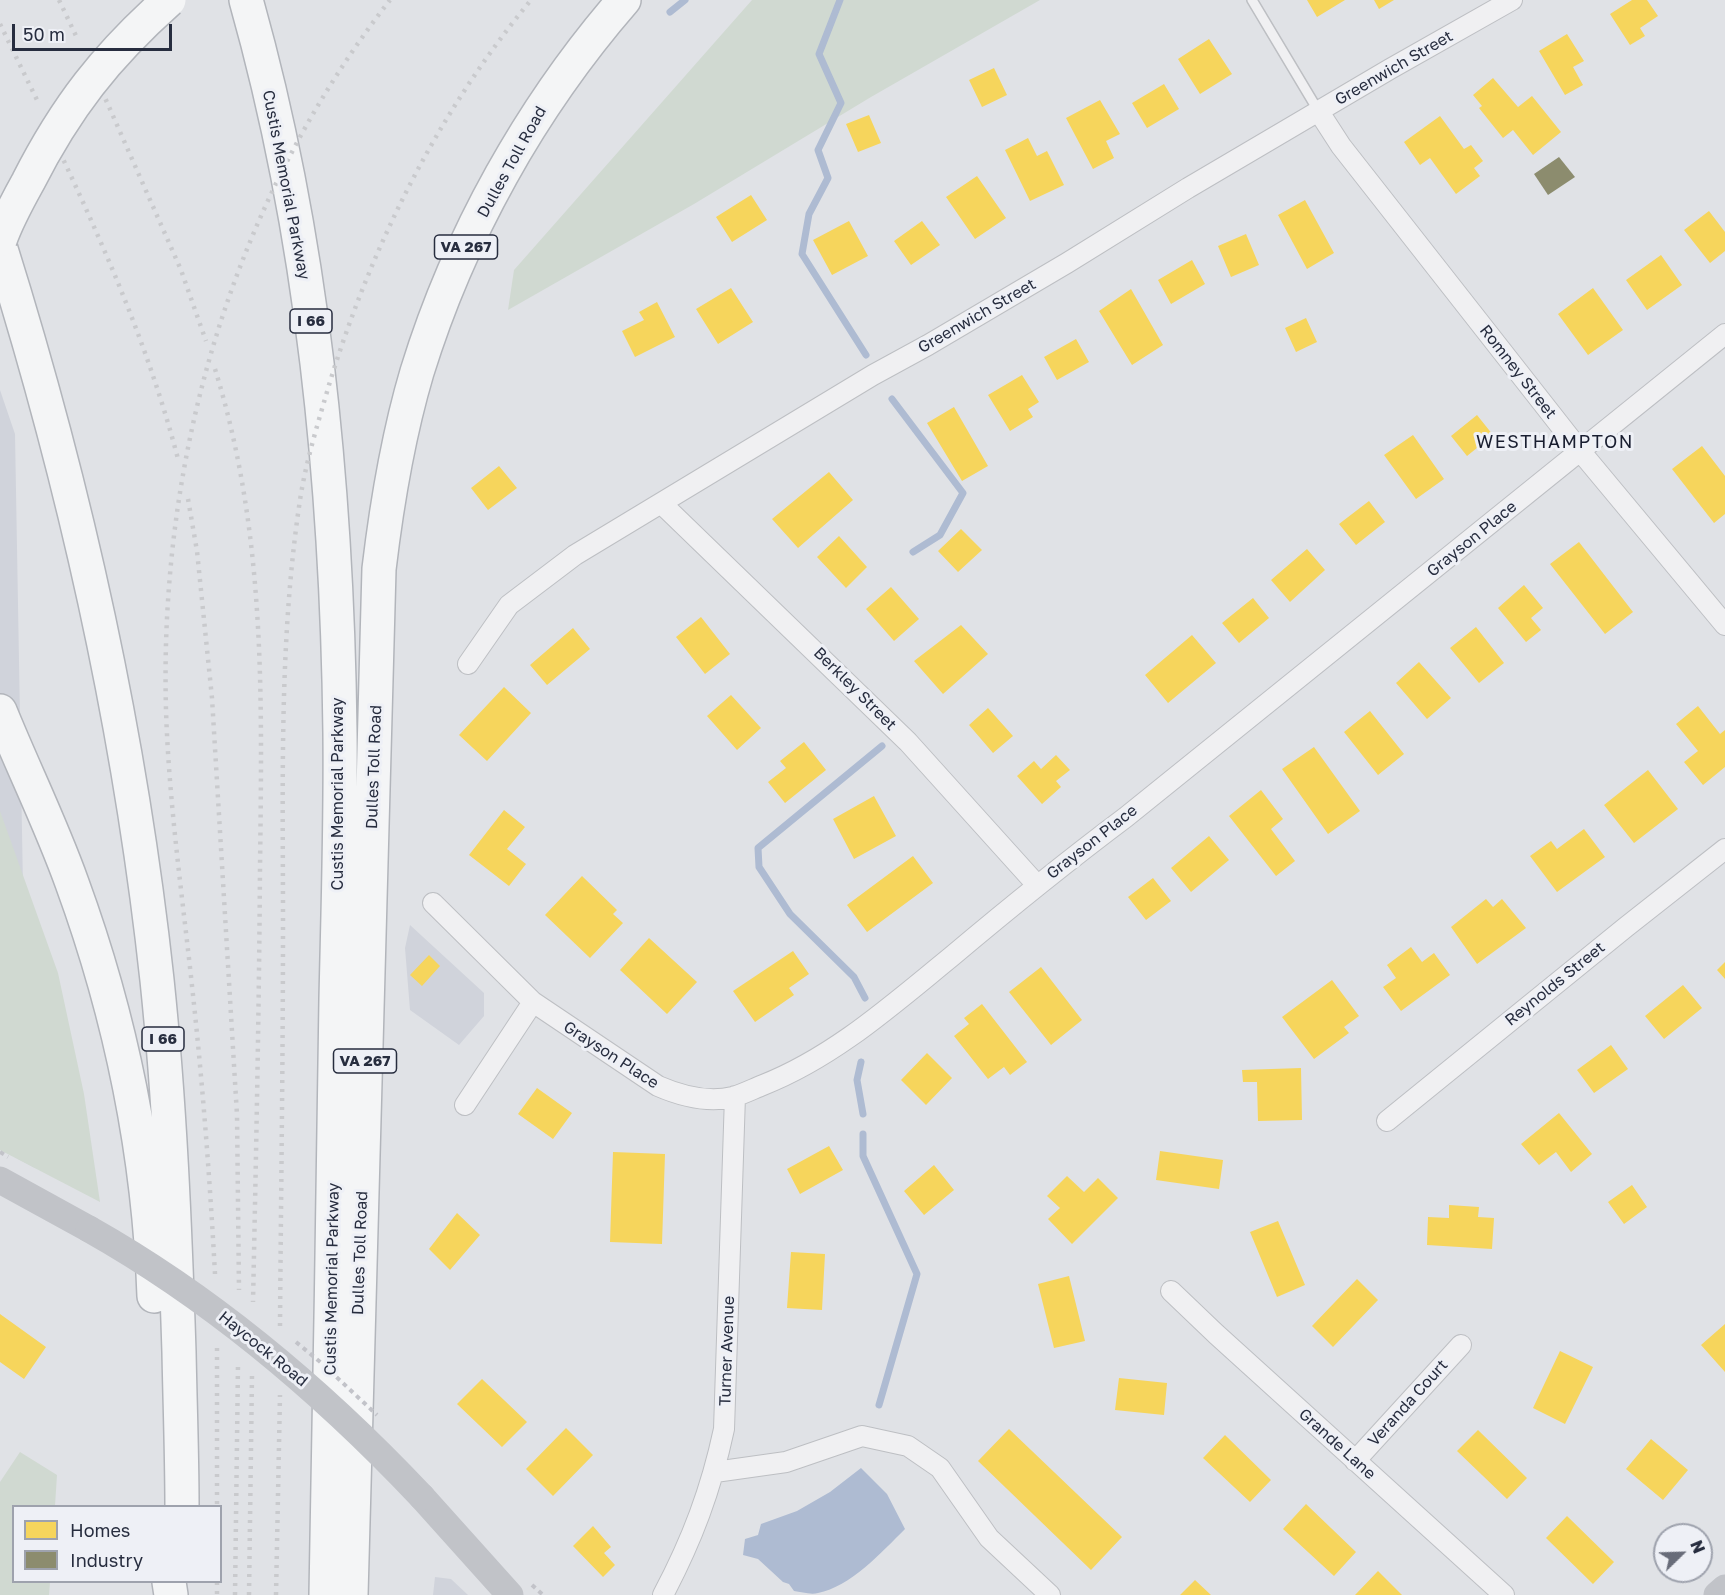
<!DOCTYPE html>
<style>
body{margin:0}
#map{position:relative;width:1725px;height:1595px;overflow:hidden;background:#e0e2e6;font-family:"Golos Text",sans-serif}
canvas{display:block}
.legend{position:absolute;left:12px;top:1505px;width:210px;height:78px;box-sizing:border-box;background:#eef0f6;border:2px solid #9ea2ad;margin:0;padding:8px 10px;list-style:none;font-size:18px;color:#272d3f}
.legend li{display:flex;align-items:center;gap:12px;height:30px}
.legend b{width:30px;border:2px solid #9ea2ad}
.north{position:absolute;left:1653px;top:1523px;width:60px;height:60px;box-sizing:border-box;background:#eef0f6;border:2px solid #9ea2ad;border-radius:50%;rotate:67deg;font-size:16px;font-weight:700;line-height:24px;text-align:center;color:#272d3f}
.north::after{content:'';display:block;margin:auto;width:21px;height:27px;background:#686c79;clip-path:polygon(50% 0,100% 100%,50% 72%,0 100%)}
.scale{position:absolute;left:12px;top:24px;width:160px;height:27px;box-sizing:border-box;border:3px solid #272d3f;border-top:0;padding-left:8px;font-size:18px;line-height:21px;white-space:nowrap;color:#272d3f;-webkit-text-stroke:4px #eef0f6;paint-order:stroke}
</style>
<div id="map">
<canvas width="1725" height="1595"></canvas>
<ul class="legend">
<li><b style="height:16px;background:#f6d55c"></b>Homes</li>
<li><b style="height:16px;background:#8c8c6e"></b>Industry</li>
</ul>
<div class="north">N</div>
<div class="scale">50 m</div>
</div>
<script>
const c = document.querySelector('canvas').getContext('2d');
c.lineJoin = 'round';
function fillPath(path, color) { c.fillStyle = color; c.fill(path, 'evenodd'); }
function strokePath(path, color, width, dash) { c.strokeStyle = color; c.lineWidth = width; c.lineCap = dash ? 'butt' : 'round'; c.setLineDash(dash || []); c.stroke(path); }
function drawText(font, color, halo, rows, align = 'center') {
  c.font = font + ' "Golos Text",sans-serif'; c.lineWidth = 6; c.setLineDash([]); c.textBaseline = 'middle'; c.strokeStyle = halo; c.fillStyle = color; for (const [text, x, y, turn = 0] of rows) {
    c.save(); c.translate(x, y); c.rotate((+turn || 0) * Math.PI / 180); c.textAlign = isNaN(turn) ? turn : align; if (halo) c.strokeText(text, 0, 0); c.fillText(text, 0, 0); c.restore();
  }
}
const built = new Path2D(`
 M0,390L15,434L23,888L66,1090L35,1168L0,1149Z
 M410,925L484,993V1016L459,1045L410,1010L405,948Z
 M435,1577L451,1579L468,1595H433Z`);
const green = new Path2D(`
 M752,0H1040L871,97L694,204L508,310L514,270Z
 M0,811L58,973L84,1094L100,1202L0,1150Z
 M20,1452L57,1475L55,1506H14V1582H50L49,1595H0V1482Z`);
const water = new Path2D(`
 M861,1468L887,1494L905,1529C882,1552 850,1587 818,1593C811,1595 801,1592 794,1591L789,1584L783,1582L758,1559L743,1555L745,1539L758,1535L761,1524L797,1511L830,1492Z`);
const homes = new Path2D(`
 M1307,0H1345L1317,17Z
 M1374,0H1394L1379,9Z
 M1632,0H1647L1658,16L1640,28L1645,36L1630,45L1610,14Z
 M1567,34L1584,61L1573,67L1583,85L1565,95L1539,51Z
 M1209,39L1232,74L1200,94L1178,59Z
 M994,68L1007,95L982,107L969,80Z
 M1493,78L1518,107L1532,96L1561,132L1533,155L1513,130L1503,138L1479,108L1482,106L1473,95Z
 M1164,84L1179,109L1147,128L1132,103Z
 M1100,100L1120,134L1106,141L1114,158L1093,169L1066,118Z
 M869,115L881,143L858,152L846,124Z
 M1440,116L1464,149L1471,145L1483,161L1474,168L1480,176L1456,194L1430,158L1420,165L1404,142Z
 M1028,138L1037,156L1047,151L1064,185L1030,201L1005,150Z
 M977,176L1006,218L975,239L946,197Z
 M751,195L767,220L732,242L716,217Z
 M1305,200L1334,253L1307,269L1278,215Z
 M1709,211L1725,232V251L1710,263L1684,230Z
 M849,221L868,256L832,275L813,240Z
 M922,221L940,245L911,265L894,241Z
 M1246,234L1259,265L1231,277L1218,246Z
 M1661,255L1682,285L1647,310L1626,280Z
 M1192,260L1205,284L1171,304L1158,280Z
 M731,288L753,322L718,344L696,309Z
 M1593,288L1623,330L1588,355L1558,314Z
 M1131,289L1163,345L1132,365L1099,311Z
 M657,302L675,337L635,357L622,331L644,320L639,312Z
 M1306,318L1317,342L1296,352L1285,328Z
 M1076,339L1089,362L1057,380L1044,357Z
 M1022,375L1039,402L1028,409L1033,417L1010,431L988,395Z
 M954,407L988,466L962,481L927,423Z
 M1477,415L1493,435L1467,456L1451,436Z
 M1413,435L1444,479L1416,499L1384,455Z
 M1702,446L1725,476V514L1714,523L1672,469Z
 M499,466L517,488L488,510L471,488Z
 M829,472L853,500L798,548L772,519Z
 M1369,501L1385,522L1356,545L1339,524Z
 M961,529L982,550L958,572L938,551Z
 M839,536L867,567L846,588L817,557Z
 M1579,542L1633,612L1605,634L1550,564Z
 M1307,549L1325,570L1290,602L1271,580Z
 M1524,585L1543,608L1531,618L1541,630L1526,642L1498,608Z
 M891,587L919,619L894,641L866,609Z
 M1253,598L1269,618L1239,643L1222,623Z
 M701,617L730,654L705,674L676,637Z
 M961,625L988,654L943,694L914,661Z
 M1476,627L1504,663L1479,683L1450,648Z
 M573,628L590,649L547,685L530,665Z
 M1192,635L1216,663L1168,703L1145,675Z
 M1419,662L1451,698L1427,719L1396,683Z
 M504,687L531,713L487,761L459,735Z
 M731,695L761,728L737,750L707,716Z
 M1698,706L1720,734L1725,730V767L1703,785L1684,762L1698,751L1676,724Z
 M988,708L1013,736L993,753L969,725Z
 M1370,711L1404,754L1378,775L1344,732Z
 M804,742L826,770L785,803L768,782L786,768L780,761Z
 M1314,747L1360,811L1328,834L1282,769Z
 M1056,755L1070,770L1056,781L1061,787L1042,804L1017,776L1034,761L1041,769Z
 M1648,770L1678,809L1634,843L1604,805Z
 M1261,790L1283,819L1271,829L1295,861L1276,876L1229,816Z
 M874,796L896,836L854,859L833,819Z
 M504,810L525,827L507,849L526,864L509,886L469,855Z
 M1584,829L1605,857L1557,892L1530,856L1551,841L1557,849Z
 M1209,836L1229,860L1191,892L1171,868Z
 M913,856L933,883L867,932L847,905Z
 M582,876L617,910L613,914L623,923L590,958L545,915Z
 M1153,878L1171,901L1146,920L1128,897Z
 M1486,899L1493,907L1502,899L1526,928L1477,964L1451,927Z
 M649,938L697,982L667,1014L620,970Z
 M1411,947L1422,962L1434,953L1450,975L1401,1011L1383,987L1396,978L1387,965Z
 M793,951L809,974L789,988L794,995L755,1022L733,991Z
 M429,955L440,966L422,986L410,975Z
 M1725,962V979L1717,970Z
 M1041,967L1082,1020L1051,1045L1009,992Z
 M1332,980L1359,1016L1344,1027L1349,1033L1314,1059L1282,1017Z
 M1683,985L1702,1008L1664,1039L1645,1016Z
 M982,1004L1027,1062L1010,1075L1004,1067L988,1079L954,1036L969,1024L964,1018Z
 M1611,1045L1628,1069L1594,1093L1577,1070Z
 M927,1053L952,1078L926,1105L901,1080Z
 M1301,1068L1302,1120L1258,1121L1257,1082H1243L1242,1070Z
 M537,1088L572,1113L553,1139L518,1114Z
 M1559,1113L1592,1154L1571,1172L1556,1152L1539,1165L1521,1144Z
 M829,1146L843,1170L800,1194L787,1169Z
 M1160,1151L1223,1160L1219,1189L1156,1180Z
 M613,1152L665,1154L662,1244L610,1242Z
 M934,1165L954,1190L924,1215L904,1191Z
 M1067,1176L1084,1192L1098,1178L1118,1198L1072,1244L1048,1219L1060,1208L1047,1196Z
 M1632,1185L1647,1207L1624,1224L1608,1202Z
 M1449,1205L1479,1207L1478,1217L1494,1218L1492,1249L1427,1245L1428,1217L1449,1218Z
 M457,1213L480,1235L450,1270L429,1249Z
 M1278,1221L1305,1285L1277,1297L1250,1232Z
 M791,1252L825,1254L822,1310L787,1308Z
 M1069,1276L1085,1341L1054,1348L1038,1284Z
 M1357,1279L1378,1300L1333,1347L1312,1326Z
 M0,1314L46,1347L24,1379L0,1362Z
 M1725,1324V1372L1701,1345Z
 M1560,1351L1593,1367L1565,1424L1533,1408Z
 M1119,1378L1167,1383L1164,1415L1115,1410Z
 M482,1379L527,1422L502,1447L457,1404Z
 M566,1428L593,1455L553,1496L526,1469Z
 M1009,1429L1122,1537L1091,1570L978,1461Z
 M1478,1430L1527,1478L1507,1499L1457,1451Z
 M1225,1435L1271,1480L1250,1502L1203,1458Z
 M1651,1439L1688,1470L1663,1500L1626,1469Z
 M1306,1504L1356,1552L1334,1576L1283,1529Z
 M1567,1516L1614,1562L1593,1584L1546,1538Z
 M593,1526L611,1547L604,1553L615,1565L603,1577L573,1546Z
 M1378,1571L1402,1595H1355Z
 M1195,1580L1211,1595H1180Z`);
const industry = new Path2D(`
 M1559,157L1575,177L1548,195L1534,174Z`);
const stream = new Path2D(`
 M840,0L819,54L841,103L818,150L828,178L809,214L802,254L866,355
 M670,12L685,0
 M892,399L963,493L940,535L913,552
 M865,998L854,977L790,914L759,867L758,848L882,746
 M861,1062L857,1080L863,1114
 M863,1134V1156L917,1274L879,1405`);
const path = new Path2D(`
 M0,1152L8,1157
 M532,1585L543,1595`);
const service = new Path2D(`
 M1252,0L1319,112`);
const minor = new Path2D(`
 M1319,112L1341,146L1581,452L1725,625
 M662,504L908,742L1037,885
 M468,664L509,605L575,555L873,375L928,345L1067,263L1188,188L1390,69L1512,0
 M433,903L533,1002L658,1086C681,1096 708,1103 733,1097C743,1094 753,1089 763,1085C834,1057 892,1005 951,957C1008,909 1066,862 1126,817L1725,334
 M465,1105L533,1002
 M1387,1121L1626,927L1725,849
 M1171,1291L1216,1334L1504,1595
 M1355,1461L1461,1345
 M715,1472L786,1462L862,1436L908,1446L940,1468L989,1538L1050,1595
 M663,1595C692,1540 711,1490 724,1429L735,1096`);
const secondary = new Path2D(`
 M0,1180L89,1229
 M422,1497L510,1595
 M1717,1595L1725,1588`);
const motorway = new Path2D(`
 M246,0C313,237 337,487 340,733C341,822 338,910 336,999C333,1198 330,1396 326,1595
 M0,246C75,485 130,731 157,980C170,1104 175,1228 179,1352C180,1404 182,1455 182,1506
 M0,711C23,768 51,824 72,883C121,1017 149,1153 154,1296
 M169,1582L171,1595
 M351,1595L379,569C387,502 398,436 417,372C459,236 531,107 624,0`);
const rail = new Path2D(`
 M59,0L78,40
 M0,24L37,100
 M102,91L181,270L206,341
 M56,144C105,248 149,348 178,459
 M215,369C266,534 262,698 260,869C259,1013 256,1158 253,1302
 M188,499L197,551L212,698L237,1115L239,1290
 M215,1274C210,1181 203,1088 193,995C183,900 169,806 166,710C159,456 233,201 390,0
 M280,1326C281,1191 283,1057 283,923C283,782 279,639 300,500C306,461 318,423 329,385C371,247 438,112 531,0
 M217,1348V1506
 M217,1582V1595
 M235,1595L238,1364
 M249,1595L252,1375
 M276,1595L280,1395`);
const pathBridge = new Path2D(`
 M296,1342L325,1366
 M330,1371L377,1415`);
const secondaryBridge = new Path2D(`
 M89,1229C215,1300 323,1392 422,1497`);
const motorwayBridge = new Path2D(`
 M0,240C7,220 18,200 28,182C66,107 106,56 169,0`);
const shields = [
 [466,247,63],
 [311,321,42],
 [163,1039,42],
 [365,1061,63]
];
const shieldNames = [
 ["VA 267",466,247],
 ["I 66",311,321],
 ["I 66",163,1039],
 ["VA 267",365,1061]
];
const streetNames = [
 ["Greenwich Street",1394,68,-30],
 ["Dulles Toll Road",512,162,-61],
 ["Custis Memorial Parkway",286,185,79],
 ["Greenwich Street",977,316,-30],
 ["Romney Street",1518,372,52],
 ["Grayson Place",1472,539,-39],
 ["Berkley Street",855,689,45],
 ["Dulles Toll Road",374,767,-88],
 ["Custis Memorial Parkway",338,794,-90],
 ["Grayson Place",1092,842,-38],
 ["Reynolds Street",1555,984,-39],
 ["Grayson Place",611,1055,33],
 ["Dulles Toll Road",360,1253,-88],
 ["Custis Memorial Parkway",332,1279,-89],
 ["Haycock Road",263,1349,39],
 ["Turner Avenue",727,1351,-88],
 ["Veranda Court",1408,1403,-48],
 ["Grande Lane",1337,1444,42]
];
const neighbourhoodNames = [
 ["WESTHAMPTON",1555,442]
];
fillPath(built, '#d0d3db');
fillPath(green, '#d0d9d1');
fillPath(water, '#aebbd2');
fillPath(homes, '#f6d55c');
fillPath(industry, '#8c8c6e');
strokePath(stream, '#aebbd2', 7);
strokePath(service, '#bdbfc3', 12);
strokePath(minor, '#bdbfc3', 22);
strokePath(motorway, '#b2b5bb', 36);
strokePath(path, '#c2c3c9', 4, [4.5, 4.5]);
strokePath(service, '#f0f0f2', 9);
strokePath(minor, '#f0f0f2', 20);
strokePath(secondary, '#c1c3c8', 27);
strokePath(motorway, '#f4f5f6', 33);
strokePath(rail, '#c9cacd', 4.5, [3, 6]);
strokePath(motorwayBridge, '#b2b5bb', 36, []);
strokePath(pathBridge, '#c2c3c9', 4, [4.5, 4.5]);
strokePath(secondaryBridge, '#c1c3c8', 27);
strokePath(motorwayBridge, '#f4f5f6', 33);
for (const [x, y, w] of shields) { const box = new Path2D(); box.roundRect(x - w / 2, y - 12, w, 24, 4.5); c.fillStyle = '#eef0f6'; c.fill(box); strokePath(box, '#272d3f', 1.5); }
drawText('bold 15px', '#272d3f', null, shieldNames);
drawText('16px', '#272d3f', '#eef0f6', streetNames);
c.letterSpacing = '1.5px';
drawText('18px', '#191e30', '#eef0f6', neighbourhoodNames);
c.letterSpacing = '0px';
</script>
